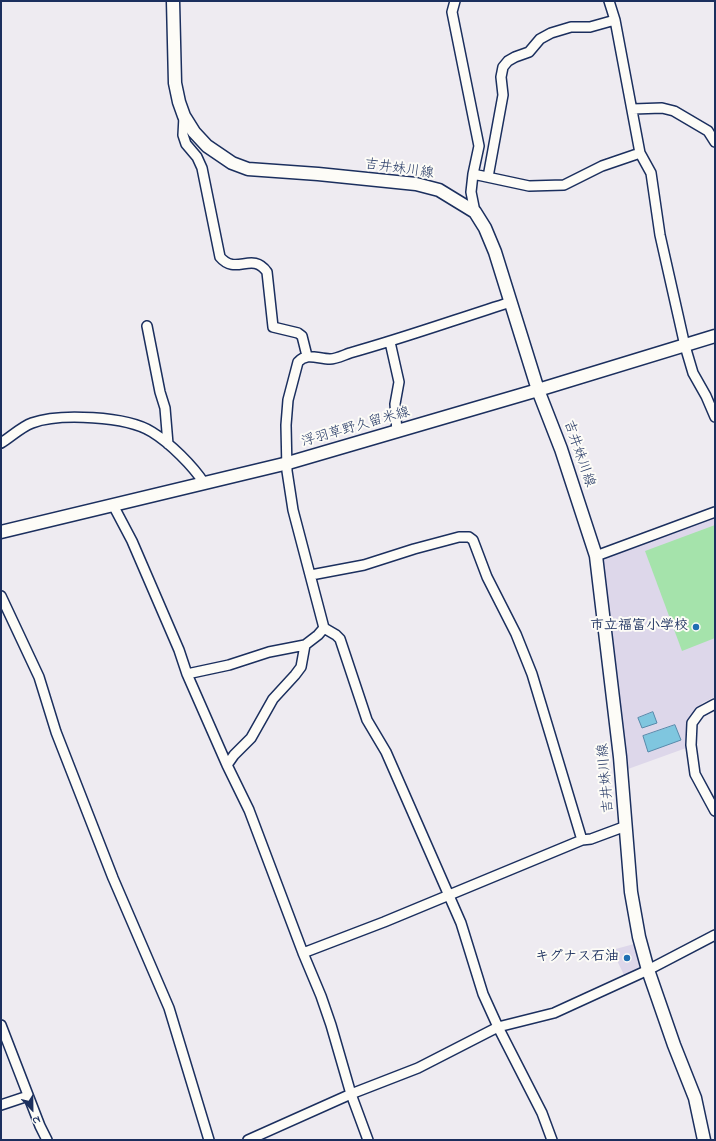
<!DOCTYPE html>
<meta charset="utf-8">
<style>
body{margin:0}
#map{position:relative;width:716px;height:1141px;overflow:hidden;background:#eeebf1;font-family:"Indie Flower",sans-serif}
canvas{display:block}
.frame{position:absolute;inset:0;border:2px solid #1b2f5e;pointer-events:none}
.north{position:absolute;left:12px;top:1089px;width:40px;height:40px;-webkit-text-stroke:3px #fdfcf7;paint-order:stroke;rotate:158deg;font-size:11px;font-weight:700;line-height:16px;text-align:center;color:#1b2f5e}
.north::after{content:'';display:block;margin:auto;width:14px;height:18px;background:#1b2f5e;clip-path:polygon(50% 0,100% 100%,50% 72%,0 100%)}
</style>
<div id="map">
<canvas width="716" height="1141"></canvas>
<div class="frame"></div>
<div class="north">N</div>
</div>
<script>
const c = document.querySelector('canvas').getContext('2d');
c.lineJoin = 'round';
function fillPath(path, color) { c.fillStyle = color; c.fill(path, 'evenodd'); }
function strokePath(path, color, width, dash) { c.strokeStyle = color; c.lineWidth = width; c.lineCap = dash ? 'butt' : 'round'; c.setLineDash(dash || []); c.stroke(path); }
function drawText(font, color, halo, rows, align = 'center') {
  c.font = font + ' "Indie Flower","Klee One",sans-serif'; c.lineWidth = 4; c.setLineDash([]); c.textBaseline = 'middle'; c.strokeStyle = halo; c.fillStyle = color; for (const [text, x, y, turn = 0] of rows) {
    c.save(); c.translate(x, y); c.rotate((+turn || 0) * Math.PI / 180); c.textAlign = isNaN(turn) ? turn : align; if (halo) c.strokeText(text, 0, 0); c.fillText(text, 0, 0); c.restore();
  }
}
const built = new Path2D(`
 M715,517V697L702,703L689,726V747L628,769L603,558Z
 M634,944L640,965L638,969L624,975L612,950Z`);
const green = new Path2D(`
 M715,525V638L682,651L645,551Z`);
const water = new Path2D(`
 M653,712L657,723L642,728L638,718Z
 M675,725L681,740L648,752L643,736Z`);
const minor = new Path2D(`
 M455,1L452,12L479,146L473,174L471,192L475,212
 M609,1L615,20L640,153L651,173L660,235L685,346L693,373L706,396L715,417
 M633,109L662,108L674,111L708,131L715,142
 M184,116L183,135L186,144L197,157L202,168L220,257C236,276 252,251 267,272L273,327L298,333L302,336L307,356
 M473,174L529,186L564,185L602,166L640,153
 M488,177L503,95L501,77L503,67L508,61L515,57L529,52L540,39L551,33L571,27H590L615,20
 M147,326L160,392L165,408L168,444
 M390,342L399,382L395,404L397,432
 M1,443C11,437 21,427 32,423C59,413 127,416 152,432C170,443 193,466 204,483
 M113,505L132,541L179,650L187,674L227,765
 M596,556L715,512
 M311,575L364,565L414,549L459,537H469L473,540L487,577L516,634L532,674L582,840L591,839L626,826
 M1,596L39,677L56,732L113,878L169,1008L209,1140
 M324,628L336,635L340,639L367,720L386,752L461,923L483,994L498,1027L542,1113L552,1140
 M187,674L229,665L269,652L305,645
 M715,704L700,712L692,723L691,745L695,774L715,811
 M303,953L384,922L582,840
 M1,1025L40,1126L47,1140
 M1,1105L28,1096
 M248,1140L351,1094L418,1068L498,1027L554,1013L648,970L715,935
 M368,1140L351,1094L331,1025L321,996L303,953L249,810L227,765L234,755L251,738L273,699L295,675L301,667L305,645L318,635L324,628L293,510L287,471L286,425L288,400L298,362C307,352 318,359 330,359C336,359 344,355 350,353C404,338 457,319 511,302`);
const major = new Path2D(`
 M173,1L175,83L179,102L184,116L194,132L207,146L232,163L248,169L318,174L416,184L439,190L475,212L485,228L495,252L538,390L561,449L596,556L620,757L631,892L639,937L648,970L674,1045L695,1098L704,1140
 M1,532L288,463L538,390L715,336`);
const markers = [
 [696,627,4,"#1f6fb2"],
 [627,958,4,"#1f6fb2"]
];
const streetNames = [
 ["吉井妹川線",399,170,8],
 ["浮羽草野久留米線",356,428,-16],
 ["吉井妹川線",578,454,71],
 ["吉井妹川線",607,778,-95]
];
const poiNames = [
 ["市立福富小学校",688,627],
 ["キグナス石油",619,958]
];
fillPath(built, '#ddd7ea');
fillPath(green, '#a5e3ab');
fillPath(water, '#7fc6df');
strokePath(water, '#578aab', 1);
strokePath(minor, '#1b2f5e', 12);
strokePath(major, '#1b2f5e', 15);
strokePath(minor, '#fdfcf7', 9);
strokePath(major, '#fdfcf7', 12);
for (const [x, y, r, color] of markers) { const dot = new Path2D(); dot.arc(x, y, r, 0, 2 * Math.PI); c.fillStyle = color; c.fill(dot); strokePath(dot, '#fdfcf7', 1.5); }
drawText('14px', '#1b2f5e', '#fdfcf7', streetNames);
drawText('bold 14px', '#1b2f5e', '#fdfcf7', poiNames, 'right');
</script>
